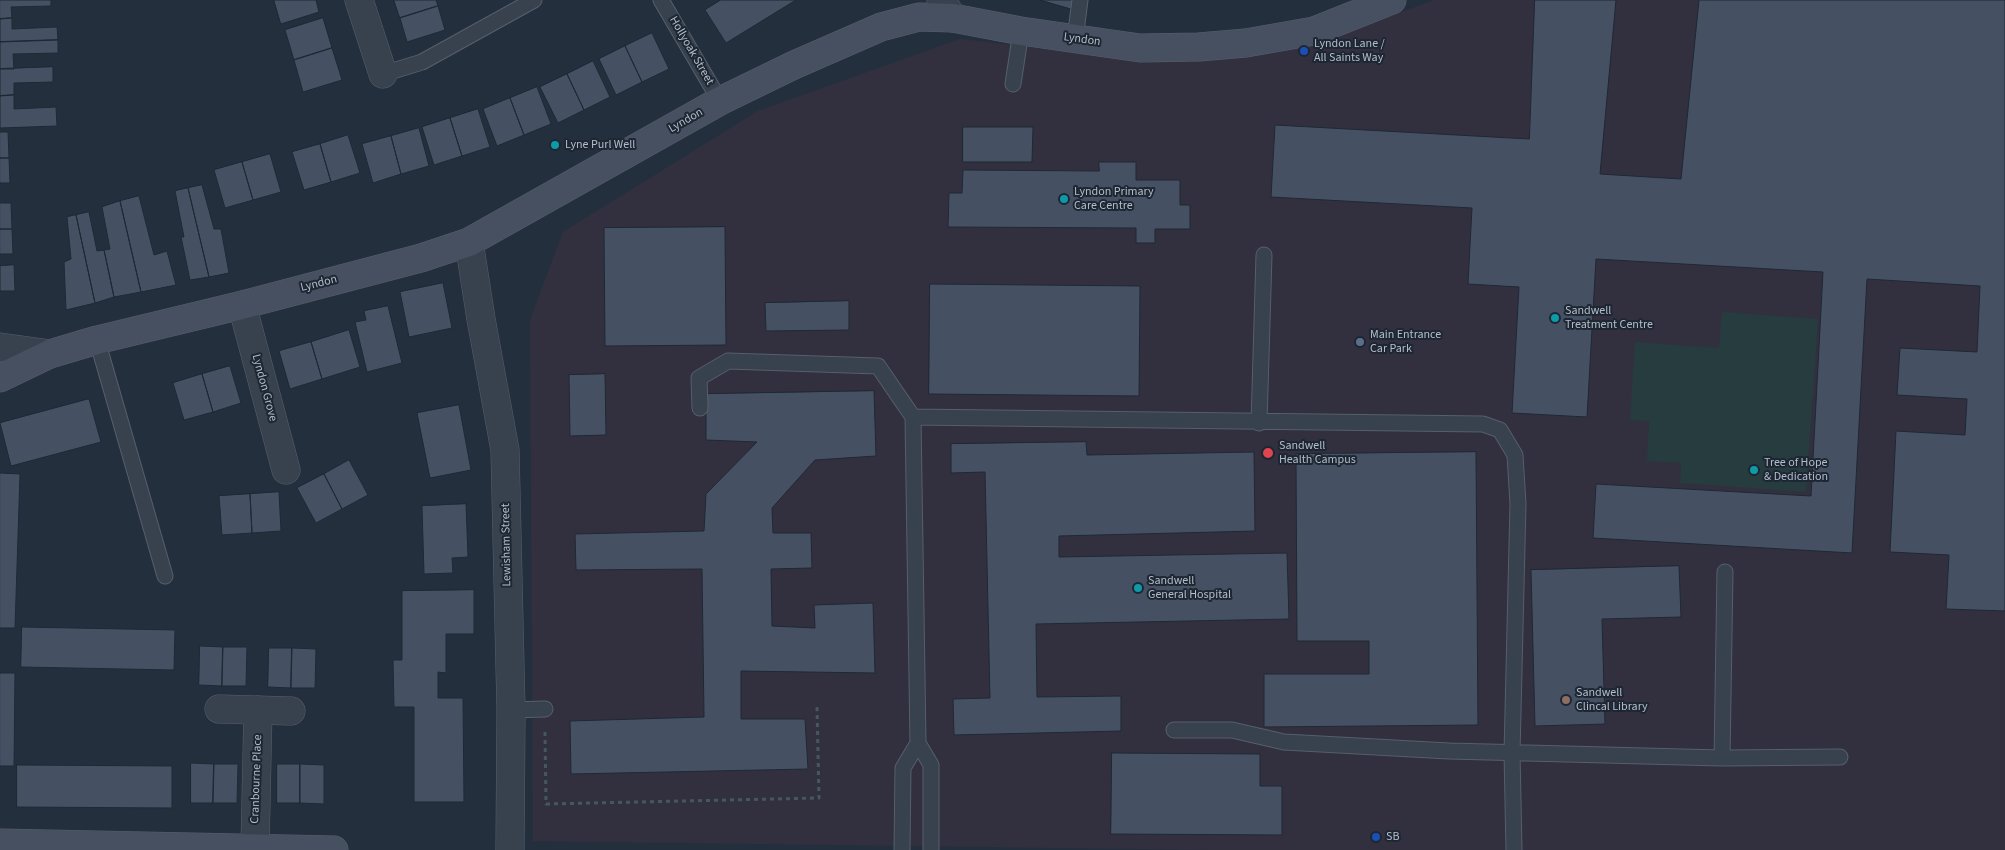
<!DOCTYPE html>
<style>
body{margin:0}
canvas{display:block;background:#242f3e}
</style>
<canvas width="2005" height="850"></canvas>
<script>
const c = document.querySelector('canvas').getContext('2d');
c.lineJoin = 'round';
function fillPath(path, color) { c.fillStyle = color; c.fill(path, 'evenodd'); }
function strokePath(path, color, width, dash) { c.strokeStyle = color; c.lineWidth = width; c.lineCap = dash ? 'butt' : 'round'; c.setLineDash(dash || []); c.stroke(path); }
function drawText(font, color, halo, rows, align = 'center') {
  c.font = font + ' "Source Sans 3",sans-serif'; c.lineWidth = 4; c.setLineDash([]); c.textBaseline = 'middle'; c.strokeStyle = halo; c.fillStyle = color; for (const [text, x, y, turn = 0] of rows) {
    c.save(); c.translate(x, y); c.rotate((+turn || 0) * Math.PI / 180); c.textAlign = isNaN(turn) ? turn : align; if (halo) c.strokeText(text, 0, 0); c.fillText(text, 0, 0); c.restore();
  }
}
const medical = new Path2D(`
 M1435,0H2005V850H1217L533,841L530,320L563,232L758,111L960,39L1148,61L1311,44Z`);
const green = new Path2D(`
 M1722,312L1818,319L1806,492L1680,483L1681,463L1647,461L1649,421L1630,420L1635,342L1719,348Z`);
const building = new Path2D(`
 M0,0H51V6L11,7L12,18L0,19Z
 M274,0H316L319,12L281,24Z
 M394,0H436L438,6L400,18Z
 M721,0H796L726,43L705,10Z
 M1040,0H1075L1072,9Z
 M1535,0H1616L1600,174L1681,179L1699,0H2005V611L1946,609L1949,555L1890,552L1896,431L1965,435L1967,399L1897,395L1900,348L1977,352L1980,286L1867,279L1852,553L1593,538L1596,484L1811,496L1823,272L1596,259L1587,417L1512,413L1519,287L1468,284L1472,208L1271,197L1275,125L1529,139Z
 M438,6L445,30L407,42L400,18Z
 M12,18V29L57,27L58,40L0,42V19Z
 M323,18L332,48L294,60L285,30Z
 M652,33L669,69L642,82L625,46Z
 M58,40V53L13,54L14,69H0V42Z
 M625,46L642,82L616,95L599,59Z
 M332,48L342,80L303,92L294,60Z
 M593,61L610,97L584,110L567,74Z
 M53,67V82L14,83V95L0,96V69Z
 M567,74L584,110L558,123L540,87Z
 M537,87L551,124L524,135L510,98Z
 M14,95V109L56,107L57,126L0,128V96Z
 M510,98L524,135L497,146L483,109Z
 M478,109L490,147L462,156L450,118Z
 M450,118L462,156L434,165L422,127Z
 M963,127H1033L1032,162H963Z
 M419,128L429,166L401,174L391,136Z
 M0,132H8L9,158H0Z
 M348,135L360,173L331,182L320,144Z
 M391,136L401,174L373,183L362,144Z
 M320,144L331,182L304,190L292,152Z
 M270,154L281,192L253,200L242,162Z
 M0,158H9L10,183H0Z
 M242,162L253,200L225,208L214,170Z
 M1099,162H1136V180H1180V205H1190V229H1155V243H1136V228L948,227L949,193H962L963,170L1099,171Z
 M202,185L214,229H221L229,273L209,277L188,188Z
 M188,188L209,277L190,280L181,237H184L175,191Z
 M139,196L154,255L167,251L176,285L141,292L120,201Z
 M120,201L141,292L114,297L104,250L110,249L102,207Z
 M0,203H11L12,229H0Z
 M89,212L97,251L104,250L114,297L95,303L76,215Z
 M76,215L95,303L66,310L64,262L71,259L67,217Z
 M725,227L726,345L605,346L604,228Z
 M0,229H12L13,254H0Z
 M14,265L15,291H0V266Z
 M443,283L452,328L409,337L400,292Z
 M930,284L1140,286L1139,396L929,394Z
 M849,301V330L766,331L765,303Z
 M388,306L402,363L367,372L355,322L366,320L364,311Z
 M349,330L360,367L322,379L311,342Z
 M311,342L322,379L290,389L279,351Z
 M230,366L241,403L213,412L202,374Z
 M202,374L213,412L184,420L173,383Z
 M605,374L606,435L570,436L569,375Z
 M874,391L876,456L815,460L772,508L773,533H811L812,568L771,569L772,626L815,628L814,605L873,603L875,673L741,671V719H805L808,769L571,774L570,721L704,717L702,569L576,570L575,534L704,531L706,494L757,442L706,440V394Z
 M89,399L101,442L11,466L0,423Z
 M459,405L471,470L430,478L417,413Z
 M1086,442L1087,455L1254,452L1255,531L1059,536V557L1287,553L1289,619L1036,624L1037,697L1121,696V731L954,735L953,699L990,698L985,472L951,473V444Z
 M1476,452L1478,725L1264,727V674H1369V641H1297L1296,454Z
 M349,460L368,495L342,509L324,474Z
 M0,473L20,474L15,628H0Z
 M324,474L342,509L316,523L297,488Z
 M279,492L281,531L252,533L250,494Z
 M250,494L252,533L222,535L219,496Z
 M466,504L468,557L452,558L453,573L424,574L422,506Z
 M1679,566L1681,617L1602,619L1605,724L1535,726L1531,570Z
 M474,590V634H446V673L438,672V698H463L464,802H414V707H394L393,660H402V591Z
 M22,627L175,630L174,670L21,667Z
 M200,646L223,647L222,686L199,685Z
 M223,647H247L246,686H222Z
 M269,648H292L291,688L268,687Z
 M292,648L316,649L315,688H291Z
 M0,673H15L14,766H0Z
 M1112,753L1260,754V786H1282V835L1111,834Z
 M191,763L214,764L213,803H191Z
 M214,764H238L237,803H213Z
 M277,764H300V803H277Z
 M300,764L324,765V804L300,803Z
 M17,765L172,766V808L17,807Z`);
const path = new Path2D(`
 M545,732L546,804L819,798L817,707`);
const lane = new Path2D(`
 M661,0L720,101
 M1075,39L1080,0
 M383,74L422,62L534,0
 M1013,84L1021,31
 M97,340L165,576
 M700,408L699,378L728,361L878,366L913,417L918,743L931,765V850
 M913,417L1483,424L1500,430L1515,455L1518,504L1512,753L1514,850
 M1259,423L1264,255
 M511,710L545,709
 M1174,730H1232L1284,742L1449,751L1722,758L1840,757
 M1722,758L1725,572
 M902,850L903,768L918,743`);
const street = new Path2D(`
 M359,0L383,74
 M941,0L953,18
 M469,242L481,319L505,450L511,710L510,850
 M242,305L286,470
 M0,347L50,354
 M219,709L291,711
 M255,847L258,710`);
const secondary = new Path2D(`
 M0,378L50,354L97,340L242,305L421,258L469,242L720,101L794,65L881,27L919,17L953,18L1021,31L1140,48L1199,47L1246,43L1314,31L1392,0
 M0,843L334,850`);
const markers = [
 [1304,51,5,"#1a4fb4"],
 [555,145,5,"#0f9aa8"],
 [1064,199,5,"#0f9aa8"],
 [1555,318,5,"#0f9aa8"],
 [1360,342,5,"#5c6f8a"],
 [1268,453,6,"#e0444e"],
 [1754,470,5,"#0f9aa8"],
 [1138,588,5,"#0f9aa8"],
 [1566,700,5,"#8d6e63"],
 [1376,837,5,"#1a4fb4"]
];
const streetNames = [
 ["Lyndon",1082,40,8],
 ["Hollyoak Street",691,51,60],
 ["Lyndon",686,121,-30],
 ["Lyndon",319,284,-14],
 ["Lyndon Grove",264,388,75],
 ["Lewisham Street",507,545,-91],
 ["Cranbourne Place",257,779,-88]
];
const poiNames = [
 ["Lyndon Lane /",1314,44],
 ["All Saints Way",1314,58],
 ["Lyne Purl Well",565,145],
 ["Lyndon Primary",1074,192],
 ["Care Centre",1074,206],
 ["Sandwell",1565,311],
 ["Treatment Centre",1565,325],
 ["Main Entrance",1370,335],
 ["Car Park",1370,349],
 ["Sandwell",1279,446],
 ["Health Campus",1279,460],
 ["Tree of Hope",1764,463],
 ["& Dedication",1764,477],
 ["Sandwell",1148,581],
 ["General Hospital",1148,595],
 ["Sandwell",1576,693],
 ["Clincal Library",1576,707],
 ["SB",1386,837]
];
fillPath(medical, '#32303f');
fillPath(green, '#263c3f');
fillPath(building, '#455162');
strokePath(building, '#1f2835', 1);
strokePath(lane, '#565f6c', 17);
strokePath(street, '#565f6c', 29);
strokePath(secondary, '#565f6c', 29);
strokePath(path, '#44595c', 3, [4, 4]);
strokePath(lane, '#38414e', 15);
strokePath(street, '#38414e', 28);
strokePath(secondary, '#465061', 28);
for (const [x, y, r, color] of markers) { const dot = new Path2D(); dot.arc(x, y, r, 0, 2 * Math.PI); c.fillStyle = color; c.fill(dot); strokePath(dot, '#1d2633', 2); }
drawText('12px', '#b4bcc9', '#1d2633', streetNames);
drawText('12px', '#b4bcc9', '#1d2633', poiNames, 'left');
</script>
